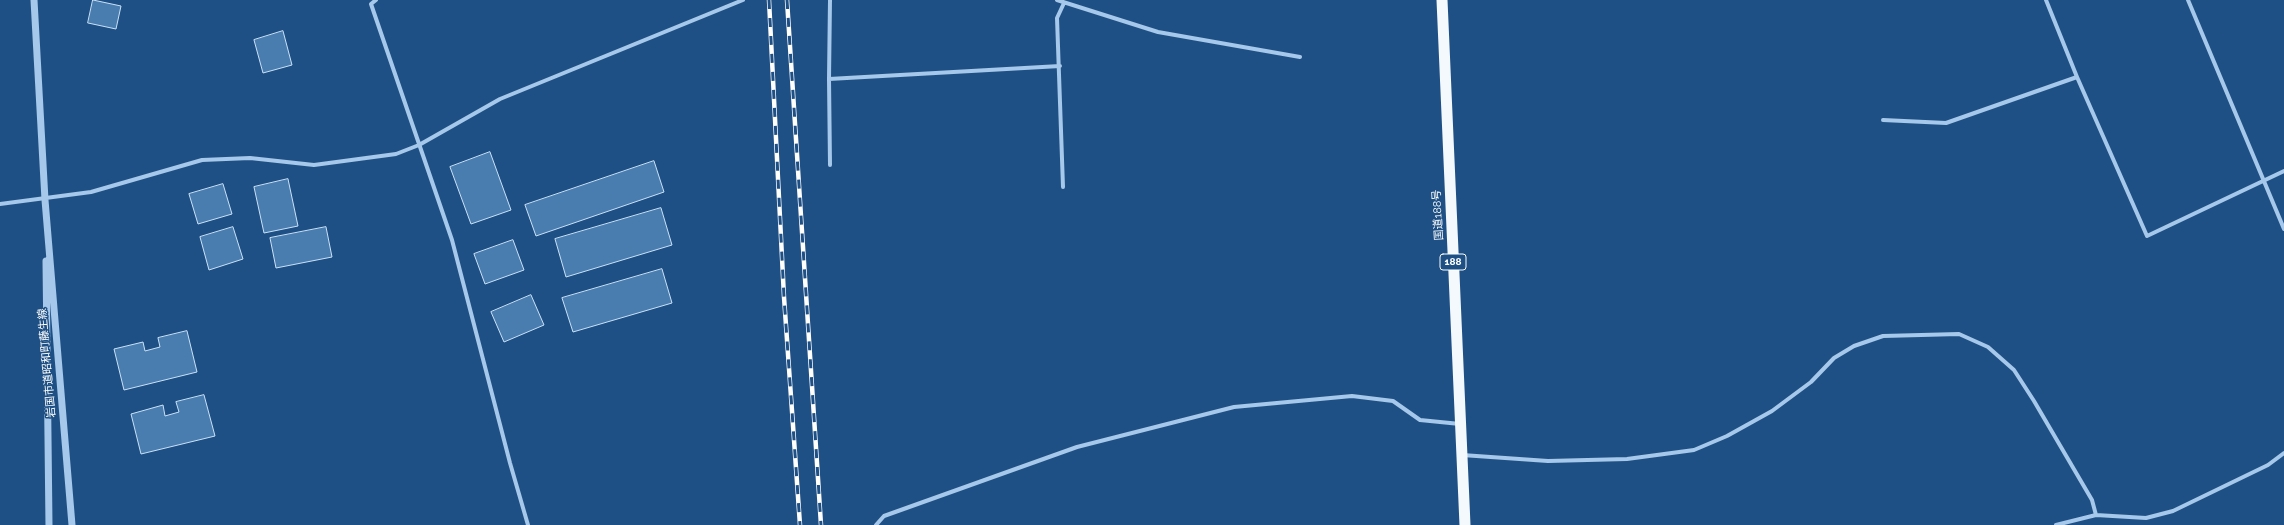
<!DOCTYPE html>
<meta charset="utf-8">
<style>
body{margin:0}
canvas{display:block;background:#1e5085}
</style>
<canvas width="2284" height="525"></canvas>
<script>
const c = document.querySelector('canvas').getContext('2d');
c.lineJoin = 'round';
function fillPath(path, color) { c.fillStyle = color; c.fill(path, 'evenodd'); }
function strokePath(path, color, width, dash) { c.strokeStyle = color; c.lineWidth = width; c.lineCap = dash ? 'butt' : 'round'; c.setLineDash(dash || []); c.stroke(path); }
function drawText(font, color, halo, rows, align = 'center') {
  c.font = font + ' Raleway,"Noto Sans JP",sans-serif'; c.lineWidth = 3; c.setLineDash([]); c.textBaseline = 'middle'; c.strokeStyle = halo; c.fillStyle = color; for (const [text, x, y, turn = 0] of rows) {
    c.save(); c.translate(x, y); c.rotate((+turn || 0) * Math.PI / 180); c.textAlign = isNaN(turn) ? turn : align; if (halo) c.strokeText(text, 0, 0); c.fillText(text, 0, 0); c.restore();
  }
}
const building = new Path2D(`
 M93,0L121,6L116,29L88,23Z
 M283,31L292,65L263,73L254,40Z
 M490,152L511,210L471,224L450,167Z
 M654,161L664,192L536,236L525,205Z
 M288,179L298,226L264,233L254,187Z
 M223,184L232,214L198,224L189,194Z
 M661,208L672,245L566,277L555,239Z
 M233,227L243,259L209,270L200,237Z
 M326,227L332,257L276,268L270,238Z
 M513,240L524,270L485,284L474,254Z
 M662,269L672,303L573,332L562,298Z
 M531,295L544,325L504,342L491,312Z
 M187,331L197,372L124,390L114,349L143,342L145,351L160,347L158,338Z
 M204,395L215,436L141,454L131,414L163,405L165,416L179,412L176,402Z`);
const minor = new Path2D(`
 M376,0L371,4L452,240L510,463L528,525
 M1057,0L1158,32L1300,57
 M2046,0L2077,77L2147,236L2284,171
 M2188,0L2284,229
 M829,79L830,0
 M1883,120L1946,123L2077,77
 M830,165L829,79L1060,66
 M1063,187L1057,18L1064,3
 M0,204L91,192L202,160L250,158L314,165L396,154L419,145L500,99L743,0
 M1462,455L1548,461L1627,459L1694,450L1727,436L1772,411L1811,382L1834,358L1854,346L1883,336L1959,334L1988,347L2014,370L2034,401L2092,500L2096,515
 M876,525L884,516L1077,447L1234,407L1352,396L1393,401L1420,420L1460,424
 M2056,525L2096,515L2146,518L2173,511L2268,465L2284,453`);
const tertiary = new Path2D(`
 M34,0L45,200L72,525
 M46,261L49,525`);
const trunk = new Path2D(`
 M1442,0L1465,525`);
const rail = new Path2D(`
 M769,0L784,297L800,525
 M787,0L821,525`);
const shields = [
 [1453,262,26]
];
const shieldNames = [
 ["188",1453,262]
];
const streetNames = [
 ["国道188号",1438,215,-93],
 ["岩国市道昭和町藤生線",47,363,-95]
];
fillPath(building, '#4a7daf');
strokePath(building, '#cae1f7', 1);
strokePath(minor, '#a6c8ea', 4);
strokePath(tertiary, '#a6c8ea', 7);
strokePath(trunk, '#f4f9fe', 11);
strokePath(rail, '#fff', 4.5);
strokePath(rail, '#1e5085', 3, [9]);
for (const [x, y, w] of shields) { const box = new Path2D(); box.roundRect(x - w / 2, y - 8, w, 16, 3); c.fillStyle = '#1e5085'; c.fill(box); strokePath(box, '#fff', 1); }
drawText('bold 10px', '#fff', null, shieldNames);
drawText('11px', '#fff', '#1e5085', streetNames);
</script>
